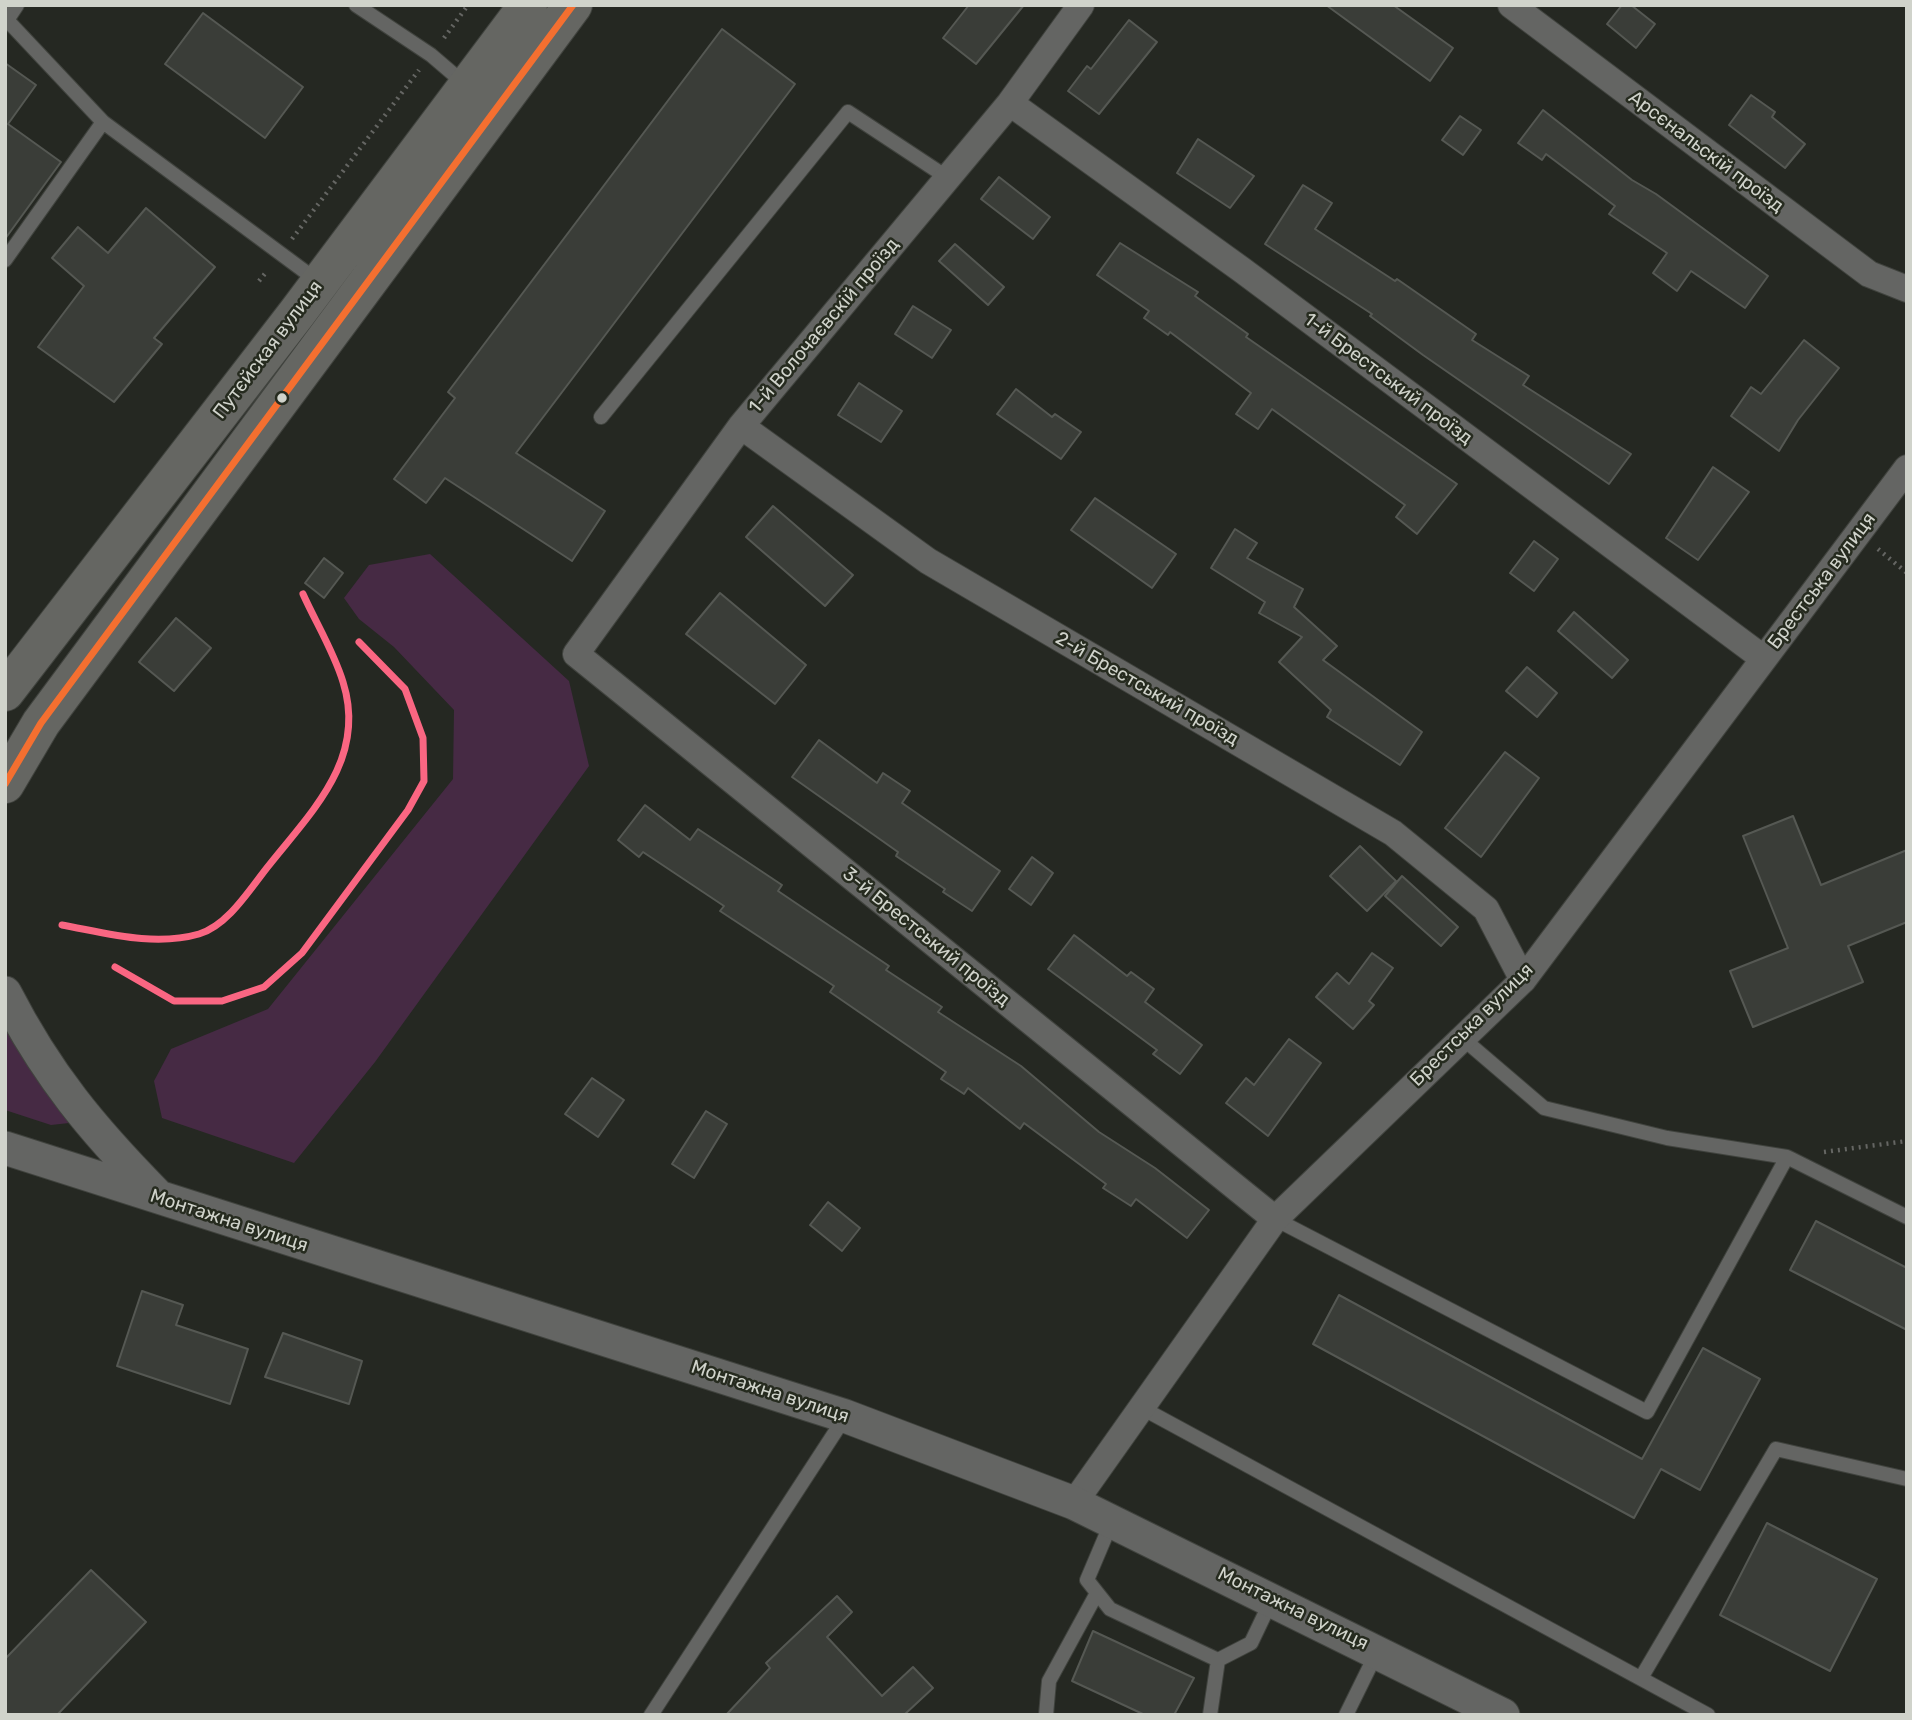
<!DOCTYPE html>
<meta charset="utf-8">
<style>
body{margin:0}
#map{position:relative;width:1912px;height:1720px;overflow:hidden;background:#252822;font-family:Rubik,sans-serif}
canvas{display:block}
.frame{position:absolute;inset:0;border:7px solid #d0d3cb;pointer-events:none}
</style>
<div id="map">
<canvas width="1912" height="1720"></canvas>
<div class="frame"></div>
</div>
<script>
const c = document.querySelector('canvas').getContext('2d');
c.lineJoin = 'round';
function fillPath(path, color) { c.fillStyle = color; c.fill(path, 'evenodd'); }
function strokePath(path, color, width, dash) { c.strokeStyle = color; c.lineWidth = width; c.lineCap = dash ? 'butt' : 'round'; c.setLineDash(dash || []); c.stroke(path); }
function drawText(font, color, halo, rows, align = 'center') {
  c.font = font + ' Rubik,sans-serif'; c.lineWidth = 5; c.setLineDash([]); c.textBaseline = 'middle'; c.strokeStyle = halo; c.fillStyle = color; for (const [text, x, y, turn = 0] of rows) {
    c.save(); c.translate(x, y); c.rotate((+turn || 0) * Math.PI / 180); c.textAlign = isNaN(turn) ? turn : align; if (halo) c.strokeText(text, 0, 0); c.fillText(text, 0, 0); c.restore();
  }
}
const green = new Path2D(`
 M430,554L569,681L589,766L375,1062L294,1163L162,1118L154,1081L171,1049L268,1009L453,779L454,710L394,647L359,619L344,598L369,565Z
 M5,1020L66,1112L69,1123L51,1125L5,1110Z`);
const building = new Path2D(`
 M969,5H1024L976,64L943,38Z
 M1326,5H1393L1453,48L1430,81Z
 M1622,5H1631L1655,24L1636,48L1607,24Z
 M203,13L303,87L265,138L165,64Z
 M1129,20L1157,42L1099,114L1068,91L1087,66L1091,69Z
 M722,29L795,84L516,453L605,511L572,561L445,478L426,503L394,479L455,398L448,392Z
 M5,63L36,85L8,124L61,162L5,239Z
 M1751,95L1775,112L1772,117L1805,144L1785,168L1729,125Z
 M1543,110L1632,180L1656,194L1768,276L1745,308L1691,271L1677,291L1653,273L1667,253L1609,214L1615,206L1546,154L1542,160L1518,143Z
 M1460,116L1481,130L1463,155L1442,140Z
 M1198,139L1254,176L1230,208L1177,173Z
 M999,177L1050,217L1033,239L981,199Z
 M1303,185L1332,203L1315,229L1395,281L1397,279L1476,334L1472,340L1529,376L1523,385L1631,454L1609,484L1423,355L1370,316L1372,314L1265,244Z
 M146,208L215,267L154,338L162,344L114,402L38,347L84,286L52,258L78,227L108,253Z
 M1120,243L1198,292L1195,296L1248,334L1246,337L1457,484L1417,534L1396,517L1405,505L1272,409L1258,429L1236,414L1251,393L1170,332L1168,335L1144,318L1149,311L1097,275Z
 M955,244L1004,287L988,305L939,261Z
 M913,306L951,330L932,358L895,334Z
 M1804,340L1839,368L1798,420L1779,451L1731,416L1751,387L1761,394Z
 M859,383L902,411L881,442L838,415Z
 M1016,389L1052,417L1055,414L1081,432L1061,459L997,414Z
 M1713,467L1749,492L1698,560L1666,538Z
 M1095,498L1176,554L1152,588L1071,530Z
 M773,506L853,575L825,606L746,537Z
 M1235,529L1257,543L1247,558L1303,589L1294,607L1337,646L1323,660L1422,732L1400,765L1327,717L1331,710L1279,662L1302,637L1259,613L1265,602L1211,568Z
 M1534,541L1558,559L1534,591L1510,573Z
 M324,558L343,573L324,598L305,583Z
 M720,593L806,665L775,704L686,634Z
 M1574,612L1628,660L1612,678L1558,631Z
 M176,618L211,648L174,691L139,662Z
 M1527,667L1557,693L1537,717L1506,691Z
 M819,740L877,783L883,773L910,791L902,803L1000,871L972,911L943,892L945,889L896,856L898,852L792,777Z
 M1505,752L1539,778L1481,857L1445,828Z
 M645,805L690,840L698,829L782,885L778,891L889,966L886,970L942,1007L938,1012L1021,1066L1099,1132L1155,1168L1209,1210L1187,1238L1136,1199L1131,1206L1103,1188L1106,1184L1024,1123L1020,1129L968,1088L964,1094L941,1079L946,1072L830,992L834,986L720,911L724,906L643,852L639,857L618,840Z
 M1793,816L1821,885L1907,850V922L1848,946L1863,982L1753,1027L1730,971L1788,948L1743,836Z
 M1360,846L1396,881L1367,911L1330,876Z
 M1032,857L1053,873L1031,905L1009,889Z
 M1402,876L1458,927L1441,946L1385,896Z
 M1074,935L1127,976L1131,972L1154,989L1145,1002L1202,1045L1180,1074L1153,1054L1157,1050L1048,969Z
 M1372,953L1393,968L1369,1001L1374,1005L1353,1029L1316,997L1337,973L1349,984Z
 M1289,1039L1321,1063L1268,1136L1226,1103L1246,1078L1254,1085Z
 M592,1078L624,1100L598,1137L565,1114Z
 M706,1111L727,1124L694,1178L672,1164Z
 M828,1202L860,1228L842,1251L810,1225Z
 M1816,1221L1907,1268V1330L1790,1270Z
 M142,1291L183,1305L176,1325L248,1349L230,1404L117,1366Z
 M1339,1295L1642,1459L1703,1348L1760,1379L1700,1490L1661,1469L1634,1518L1313,1344Z
 M283,1333L362,1361L349,1404L265,1377Z
 M1767,1523L1877,1579L1830,1671L1720,1615Z
 M91,1570L146,1622L57,1715H5V1659Z
 M837,1596L852,1612L827,1637L882,1696L913,1667L933,1688L904,1715H726L770,1668L766,1663Z
 M1093,1631L1194,1678L1174,1715H1145L1072,1681Z`);
const path = new Path2D(`
 M444,38L468,5
 M292,239L419,70
 M259,281L267,271
 M1878,549L1907,573
 M1824,1152L1907,1141`);
const service = new Path2D(`
 M17,5L7,20L103,122L319,282
 M356,5L431,55L466,85
 M5,260L103,122
 M601,417L848,112L948,178
 M1461,1037L1544,1108L1667,1138L1787,1157
 M1275,1219L1647,1412L1787,1157L1907,1217
 M1140,1407L1708,1715
 M1112,1521L1087,1580L1110,1609L1218,1660L1251,1643L1272,1599
 M1641,1678L1776,1449L1907,1479
 M651,1715L845,1417
 M1046,1715L1049,1681L1097,1593
 M1210,1715L1218,1660
 M1346,1715L1377,1652`);
const minor = new Path2D(`
 M1081,5L1010,103L741,426L576,654L1275,1219
 M1511,5L1869,274L1907,289
 M1010,103L1242,270L1763,658
 M741,426L928,561L1393,833L1486,909L1523,980
 M1074,1503L1275,1219L1523,980L1907,468`);
const tertiary = new Path2D(`
 M5,993C47,1075 92,1129 156,1194
 M5,1148L845,1416L1074,1503L1503,1715`);
const primary = new Path2D(`
 M5,692L297,313L528,5
 M5,784L41,723L573,5`);
const bus1 = new Path2D(`
 M5,784L41,723L573,5`);
const tram1 = new Path2D(`
 M62,925C106,933 154,947 199,934C229,925 251,887 270,864C313,810 367,758 343,682C334,652 316,623 303,594
 M115,967L174,1001H222L264,987L302,953L408,810L424,781L423,738L405,689L359,642`);
const markers = [
 [282,398,6,"#d0d3cb"]
];
const streetNames = [
 ["Арсєнальскій проїзд",1706,152,37],
 ["1-й Волочаєвскій проїзд",824,326,-50],
 ["Путєйская вулиця",268,350,-53],
 ["1-й Брестський проїзд",1388,379,37],
 ["Брестська вулиця",1822,581,-53],
 ["2-й Брестський проїзд",1147,689,30],
 ["3-й Брестський проїзд",926,937,39],
 ["Брестська вулиця",1472,1025,-45],
 ["Монтажна вулиця",229,1221,18],
 ["Монтажна вулиця",770,1392,18],
 ["Монтажна вулиця",1293,1609,26]
];
fillPath(green, '#462a44');
fillPath(building, '#3a3d38');
strokePath(building, '#555853', 2);
strokePath(service, '#40433e', 16);
strokePath(minor, '#40433e', 28);
strokePath(tertiary, '#40433e', 35);
strokePath(primary, '#40433e', 40);
strokePath(path, '#656663', 4.5, [2, 5]);
strokePath(service, '#646563', 14);
strokePath(minor, '#646563', 26);
strokePath(tertiary, '#646563', 33);
strokePath(primary, '#656662', 38);
strokePath(bus1, '#f46f30', 7);
strokePath(tram1, '#fa6682', 7);
for (const [x, y, r, color] of markers) { const dot = new Path2D(); dot.arc(x, y, r, 0, 2 * Math.PI); c.fillStyle = color; c.fill(dot); strokePath(dot, '#262b1f', 2.5); }
drawText('19px', '#d0d3cb', '#262b1f', streetNames);
</script>
